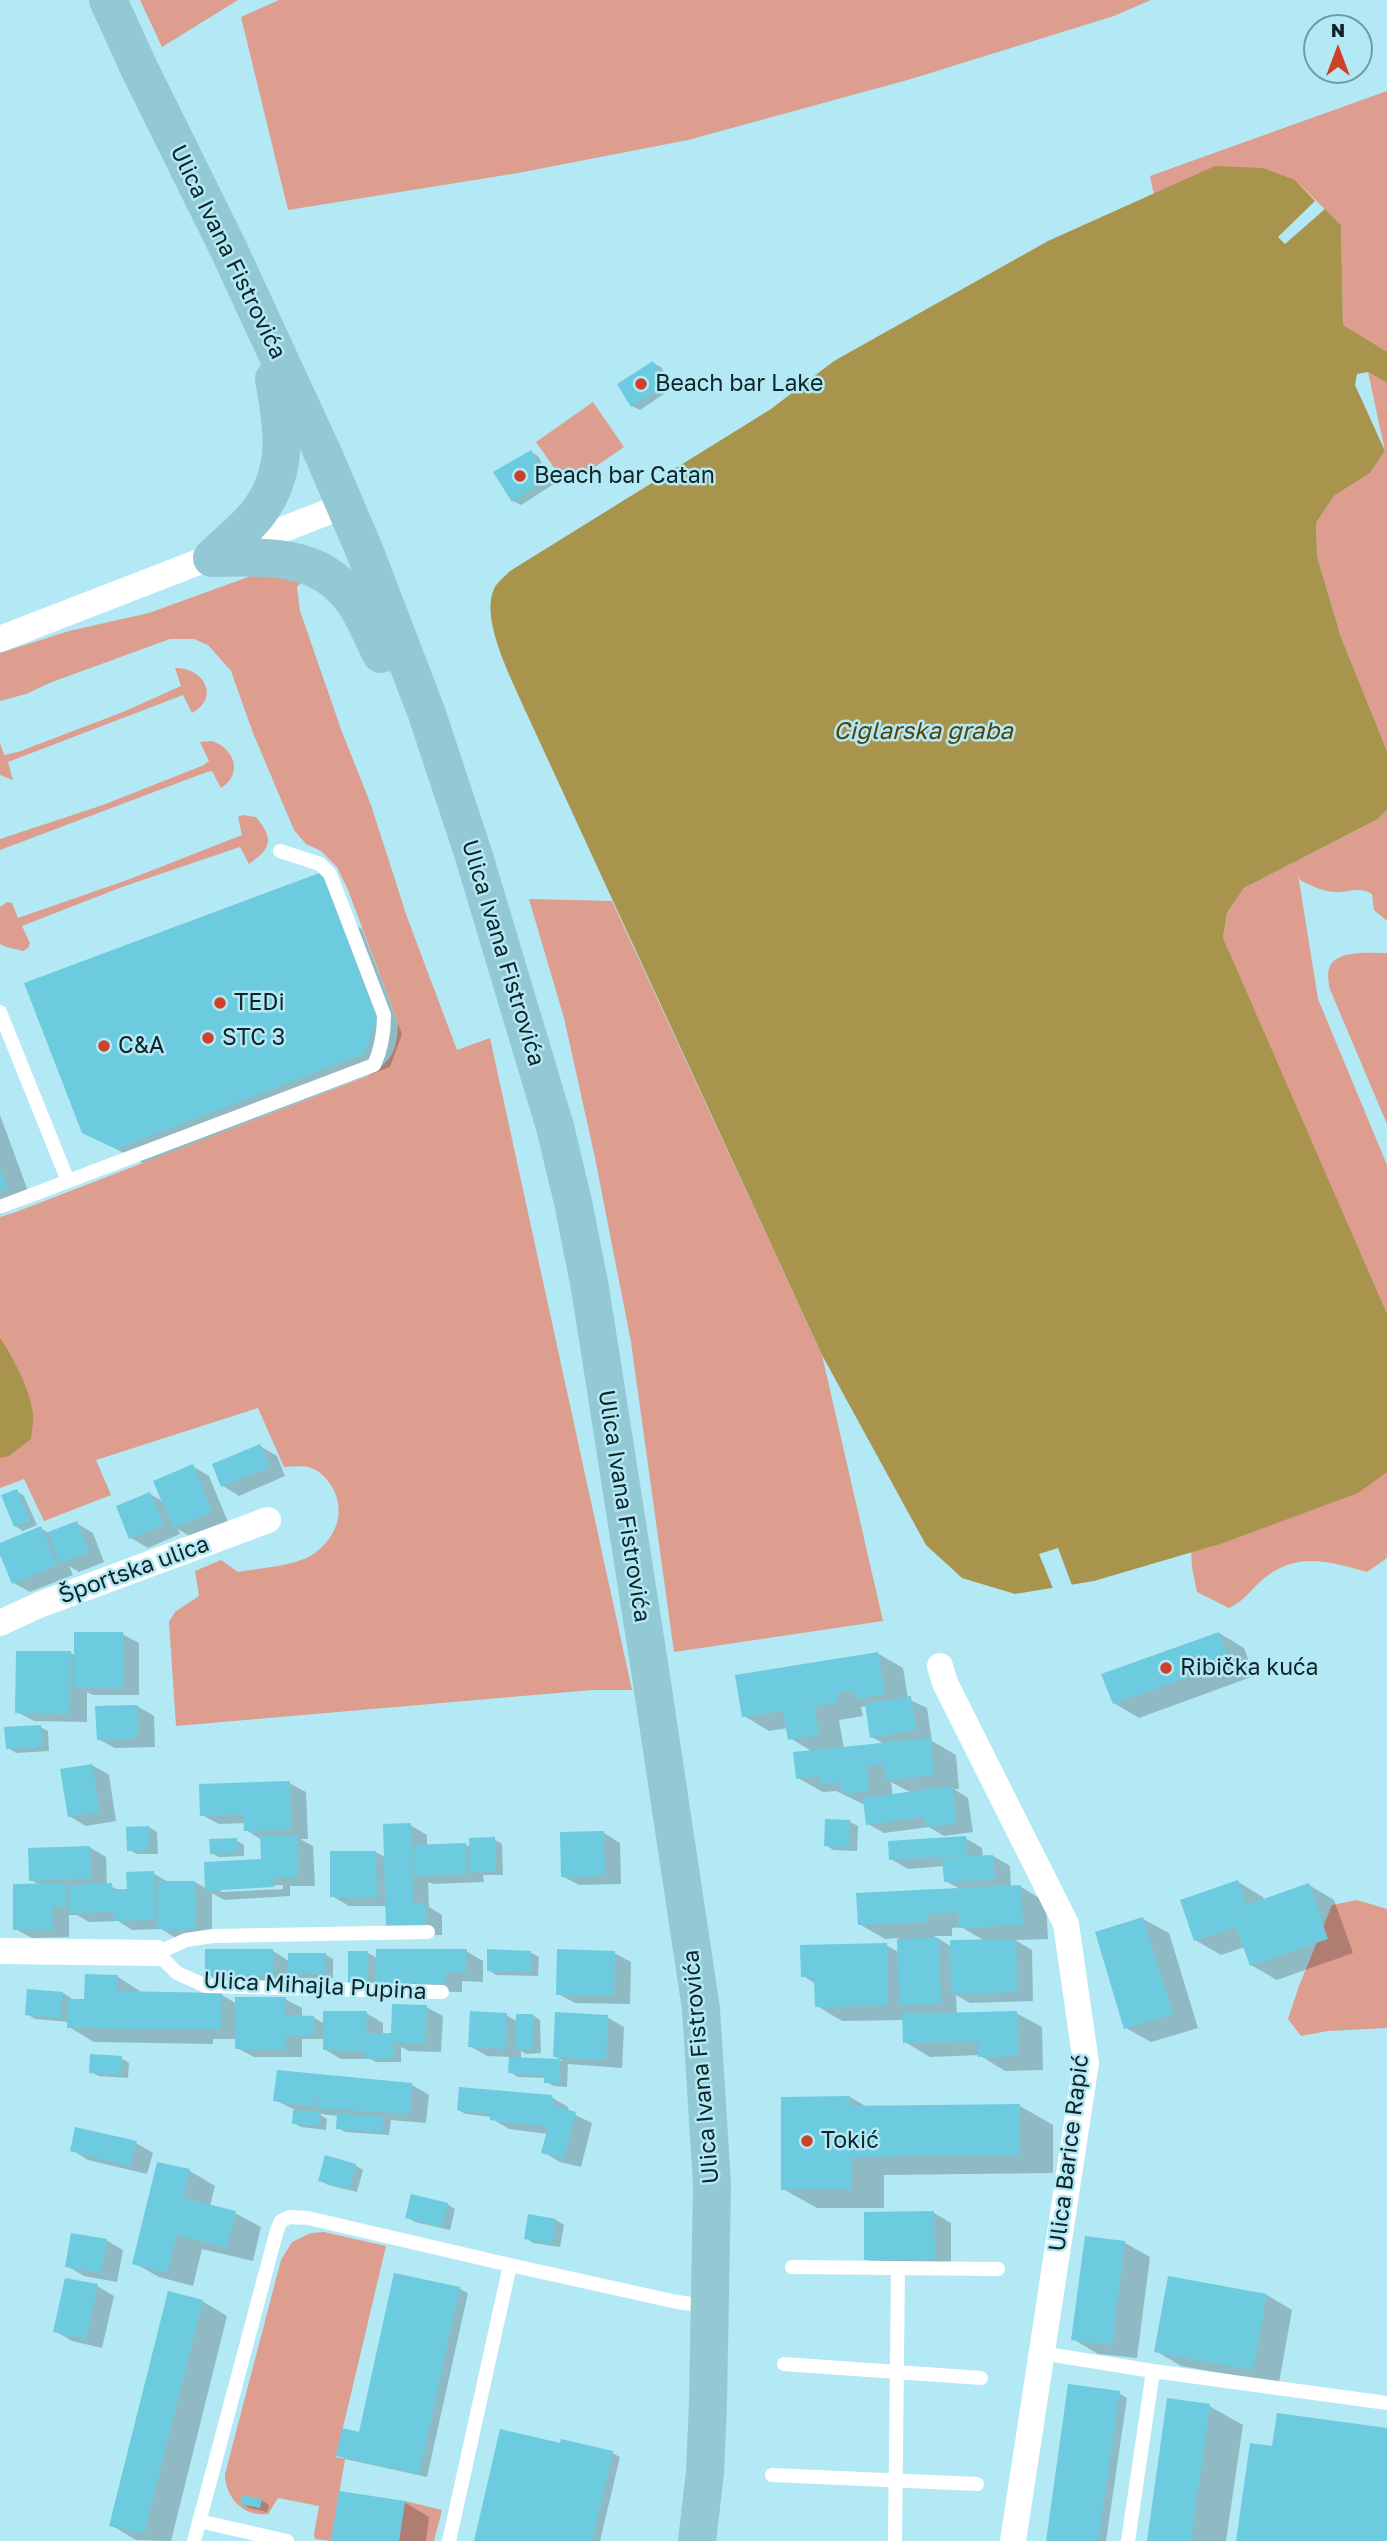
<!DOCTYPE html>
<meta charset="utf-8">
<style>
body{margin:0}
#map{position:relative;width:1387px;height:2541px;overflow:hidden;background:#b3e9f4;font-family:"Golos Text",sans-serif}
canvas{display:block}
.north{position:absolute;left:1303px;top:14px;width:70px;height:70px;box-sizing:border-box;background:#b3e9f4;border:2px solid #719aa2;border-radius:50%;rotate:0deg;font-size:19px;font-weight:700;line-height:28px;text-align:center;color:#0f2428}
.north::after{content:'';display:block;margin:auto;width:24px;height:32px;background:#cc4127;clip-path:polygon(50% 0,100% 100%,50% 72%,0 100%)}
</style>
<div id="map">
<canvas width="1387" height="2541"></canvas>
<div class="north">N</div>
</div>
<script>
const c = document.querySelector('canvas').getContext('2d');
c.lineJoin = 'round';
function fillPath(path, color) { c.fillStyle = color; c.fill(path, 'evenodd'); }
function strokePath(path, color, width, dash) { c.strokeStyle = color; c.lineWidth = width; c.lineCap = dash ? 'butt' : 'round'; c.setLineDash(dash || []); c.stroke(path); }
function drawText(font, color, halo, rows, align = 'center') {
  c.font = font + ' "Golos Text",sans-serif'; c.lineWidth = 5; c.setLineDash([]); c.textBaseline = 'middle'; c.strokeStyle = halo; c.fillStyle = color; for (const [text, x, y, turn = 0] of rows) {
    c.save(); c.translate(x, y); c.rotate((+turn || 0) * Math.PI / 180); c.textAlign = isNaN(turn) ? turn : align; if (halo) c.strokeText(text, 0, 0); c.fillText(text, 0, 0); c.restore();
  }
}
const green = new Path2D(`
 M140,0H238L162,47Z
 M279,0H1151L1114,16L911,79L688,140L518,173L288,210L241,17Z
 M1387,91V354L1343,325L1341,225L1295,180L1220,167L1154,195L1150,176Z
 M1368,372L1387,383V751L1341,637L1317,556L1316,523L1334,496L1370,473L1385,451Z
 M593,402L624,447L567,486L536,442Z
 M283,574L301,582L297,587L300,611L342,732L371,805L407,917L457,1050L490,1038L632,1690H592L176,1726L169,1622L175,1612L199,1596L195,1571L221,1560L238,1572C259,1568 295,1566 312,1555C337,1538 347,1511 331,1485C326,1478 320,1471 311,1468C303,1465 292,1467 284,1467L258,1408L96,1460L111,1495L44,1521L24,1479L0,1488V1217L16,1212L368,1076C392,1061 397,1051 398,1023L348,890L337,867L321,851L306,844L294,830L253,733L231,671L208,645L194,639H170L52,682L26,694L0,701V653L69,631L149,613L251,576Z
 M175,668C205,668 220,698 192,713L183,695L8,762L13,780L0,775V743L4,755L18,752L123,712L181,686Z
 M211,741C234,747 244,774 221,788L212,771L207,772L0,850V839L103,805L204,765L209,761L200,742Z
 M1387,810V921L1374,910L1372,894C1360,887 1352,891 1339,892C1325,893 1312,886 1300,880L1298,874L1318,999L1387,1165V1342L1223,938L1227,913L1244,888L1378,819Z
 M242,815L256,817C274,839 272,848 249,864L240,847L122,887L22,926L30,943L28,948L23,951L6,947L0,944V907L7,902L12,903L18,918L130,879L242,835L238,817Z
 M529,899L612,901L822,1355L883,1621L674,1652L631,1342L595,1158L564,1018Z
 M1387,953V1124L1329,987C1329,981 1327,974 1329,969C1334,949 1372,953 1387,953Z
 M1387,1434V1558L1367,1572C1328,1561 1296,1551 1262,1580C1250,1591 1244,1601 1229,1608L1197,1592L1192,1568L1191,1548Z
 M1357,1900L1387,1909V2028L1328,2031L1301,2036L1288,2019L1299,1986L1332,1905Z
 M324,2232L386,2246L336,2457L345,2459L331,2541L315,2539L314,2534L319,2506L278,2498L268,2514C244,2517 225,2498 225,2474L281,2260L292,2242L311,2233Z
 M405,2501L442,2510L434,2541H399Z`);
const water = new Path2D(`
 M1215,166L1263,168L1295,180L1315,201L1278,237L1285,244L1325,209L1341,225L1343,325L1387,352V383L1368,372L1357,374L1355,385L1385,451L1370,473L1334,496L1316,523L1317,556L1341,637L1387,751V810L1378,819L1244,888L1227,913L1223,938L1387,1314V1472L1358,1493L1223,1543L1094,1581L1015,1594L962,1578L926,1545L822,1355L526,712C514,683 478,618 495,587C498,582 505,576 510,571L771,409L834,361L1048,241Z
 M0,1338C13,1357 32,1393 33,1416C33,1424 32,1432 31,1439L9,1456L0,1458Z`);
const pier = new Path2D(`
 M1058,1548L1073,1588L1054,1591L1039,1554Z`);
const shadow = new Path2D(`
 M653,363L661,367L673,388L640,410L632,406Z
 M531,452L538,456L554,484L521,505L513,501Z
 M322,874L344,919L362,929L402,1034L390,1067L143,1163L83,1132Z
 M0,1115L32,1202L0,1215Z
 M260,1446L277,1456L285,1476L239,1496L223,1486Z
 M192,1466L209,1476L228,1522L191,1537L178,1529L180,1534L148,1548L131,1538L150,1494L164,1502Z
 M17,1491L24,1496L37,1525L23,1531L15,1526Z
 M76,1523L93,1533L104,1562L79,1572L69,1566L73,1575L30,1592L14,1583L0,1545L40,1528L49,1533Z
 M1219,1633L1244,1648L1254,1676L1139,1718L1114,1703Z
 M122,1634L139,1643V1695H93L87,1692V1722L34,1721L17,1712L71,1653L76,1656Z
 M877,1653L903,1668L908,1699L927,1708L932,1741L956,1755L959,1789H954L968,1798L973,1832L944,1836L929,1827L884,1833L868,1824L865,1805L836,1791L823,1792L798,1778L813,1752L790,1738L788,1728L769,1731L744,1716ZM867,1706L872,1737L886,1745L844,1749L839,1720L863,1716L861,1707ZM891,1782L912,1793L893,1796Z
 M137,1706L154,1716L155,1747L115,1748L98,1739Z
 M40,1727L48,1731L49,1751L16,1753L8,1748Z
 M92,1765L109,1775L116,1821L86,1826L69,1816Z
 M289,1783L306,1792L308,1839H300L313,1846L315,1886H290V1896L224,1900L212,1893V1937L176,1938L161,1929L132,1930L118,1921L89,1922L77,1915H69V1937L32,1938L15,1929L40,1885L31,1880L89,1847L106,1857L107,1885L122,1891H128L153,1873L170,1883L195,1882L207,1889L263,1861L262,1840L246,1830V1823L219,1824L202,1815ZM283,1885V1889L221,1892V1888Z
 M827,1821L850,1822L858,1826L857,1851L833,1850L826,1845Z
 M410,1825L427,1835V1846L466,1845L471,1847L494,1839L502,1844L503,1875H483L484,1882L433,1884L428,1882L429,1907L442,1915V1935L404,1936L387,1906H349L332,1896L376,1852L386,1858Z
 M149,1827L157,1832L158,1854H137L129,1850Z
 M604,1833L620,1843L621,1884L579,1885L562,1876Z
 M965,1838L982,1848L983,1857L993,1856L1010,1866L1011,1888L1021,1887L1046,1902L1048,1939L1015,1940L1032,1950L1033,2001L970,2003L956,1995L957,2014L1016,2013L1042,2027L1043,2070L1005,2071L979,2055L930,2057L905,2042L904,2020L842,2021L817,2006L816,1984L803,1976L886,1945L900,1953L899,1938L885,1939L859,1924L962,1890L945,1881V1866L908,1869L891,1859ZM961,1927L985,1941L952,1947L934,1936H952V1928Z
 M236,1840L244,1845V1856L219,1857L211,1853Z
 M1238,1882L1263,1897L1264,1900L1309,1885L1334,1900L1353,1953L1277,1980L1251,1965L1245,1947L1221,1955L1195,1940Z
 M1143,1919L1169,1933L1198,2028L1151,2042L1126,2028Z
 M273,1951L289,1961L326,1955L333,1959V1978H297L290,1974V1984H224L207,1974Z
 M466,1951L483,1961V1982L462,1981V1992L394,1991L376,1981V1986H357L350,1953H368L377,1958Z
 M531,1953L539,1957L538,1976L496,1975L488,1970Z
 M614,1953L631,1962L630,2004L575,2003L558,1994Z
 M118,1977L143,1993L222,1995L237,2004L285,1999L302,2008V2017H313L325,2024L366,2013L383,2023V2035H392L426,2007L443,2016L441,2052L409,2051L401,2047V2062H376L370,2059H341L324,2049V2039H302V2057H254L237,2048V2039H213V2044L94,2042L69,2027V2022L35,2019L27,2014L63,1993L71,1998L70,2001H86Z
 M506,2015L518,2022L533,2015L540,2020L541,2053L526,2054L521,2051V2059L563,2061L554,2056L607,2017L624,2027L622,2068L568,2064L567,2087L554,2086L546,2082V2078L518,2077L510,2072V2057L487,2056L470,2046Z
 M121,2058L129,2063L128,2078L99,2076L91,2072Z
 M279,2072L412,2085L429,2095L426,2123L391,2120L389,2135L345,2132L338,2128L339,2116L319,2114L327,2119L326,2130L301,2127L294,2123L295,2110L275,2100Z
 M551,2097L568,2107L569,2112L592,2123L581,2167L560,2162L543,2152L548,2134L509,2129L492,2119V2117L466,2114L458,2110Z
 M850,2097L867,2107L1020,2106L1053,2125V2173L884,2175V2208H817L783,2189Z
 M136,2143L153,2153L147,2174L88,2160L72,2150Z
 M159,2164L190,2171L215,2186L210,2206L235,2213L261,2227L253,2261L202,2249L193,2286L159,2277L134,2263Z
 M355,2165L363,2170L357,2192L328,2185L320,2180Z
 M447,2204L455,2209L450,2230L415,2222L407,2217Z
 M934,2213L951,2223V2268L883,2269L866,2259Z
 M530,2216L556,2220L564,2225L560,2247L533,2243L526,2238Z
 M1086,2238L1125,2243L1150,2257L1137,2358L1098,2354L1073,2339Z
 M106,2240L123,2250L117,2282L84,2276L67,2266Z
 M395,2275L460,2289L468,2293L427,2477L345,2459L338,2455L360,2434Z
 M97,2286L114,2296L102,2348L72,2341L55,2331Z
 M1267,2295L1292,2310L1279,2383L1181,2366L1156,2351Z
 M202,2301L227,2316L171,2541L136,2540L111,2525Z
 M1119,2393L1127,2398L1106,2541H1047Z
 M1209,2406L1243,2425L1226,2541H1149Z
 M561,2445L612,2453L620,2457L600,2541H476Z
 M261,2500L269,2505L267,2512L249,2508L242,2503Z
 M404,2502L429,2517L426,2541H333Z`);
const building = new Path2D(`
 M653,361L666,384L631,407L617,384Z
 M531,450L547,479L512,502L493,472Z
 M322,872L377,1019L365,1053L116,1149L82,1133L24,983Z
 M0,1168L7,1188L0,1191Z
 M260,1444L270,1467L221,1487L212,1464Z
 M193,1464L212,1512L173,1528L153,1481Z
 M17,1489L30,1521L14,1527L1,1495Z
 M150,1492L164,1525L129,1539L116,1506Z
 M77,1521L89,1552L60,1563L48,1532Z
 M41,1526L57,1565L12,1584L0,1555V1543Z
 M74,1632H123V1687H74Z
 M1219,1632L1230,1662L1113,1704L1101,1674Z
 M16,1651H71L70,1714L15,1713Z
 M878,1652L885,1694L855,1699L853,1690L837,1693L838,1702L814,1706L819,1735L788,1740L783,1711L742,1717L735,1675Z
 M911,1696L916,1730L870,1738L865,1704Z
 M137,1705L138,1738L97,1740L95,1706Z
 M41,1725L42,1747L6,1749L4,1727Z
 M931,1738L934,1775L886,1780L884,1764L866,1766L869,1791L842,1794L840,1782L819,1784V1776L796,1779L793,1752Z
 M92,1764L100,1812L68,1817L60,1769Z
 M290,1781L291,1830L244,1831L243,1814L200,1816L199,1784Z
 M952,1786L957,1823L926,1827L924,1817L866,1825L863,1798Z
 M825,1819L850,1820L849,1847L824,1846Z
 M411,1823L413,1904L426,1903V1926L386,1927L383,1824Z
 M149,1826L150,1850L127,1851L126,1827Z
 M604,1831L605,1876L561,1877L560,1832Z
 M297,1835L298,1877L273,1878L274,1887L205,1891L204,1862L261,1859L260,1836Z
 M966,1836L967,1855L889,1860L888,1841Z
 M495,1837L496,1871L470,1872L469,1838Z
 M237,1838V1852L210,1854L209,1839Z
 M466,1843L467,1874L414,1876L413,1845Z
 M90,1846L91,1878L29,1881L28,1848Z
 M330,1851H376L377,1897H330Z
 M993,1855L995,1879L944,1882L942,1857Z
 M154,1871L155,1920L114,1921L113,1912L70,1913L69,1885L112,1883L113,1901V1889H127L126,1872Z
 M1238,1880L1246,1905L1309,1883L1328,1939L1250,1966L1236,1927L1194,1941L1180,1900Z
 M157,1881H195L196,1929H158Z
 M66,1883L67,1906L52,1907L53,1929L13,1930V1884Z
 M1021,1885L1023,1925L959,1928L958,1912L927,1914V1922L858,1925L856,1893Z
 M1143,1917L1173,2014L1124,2029L1095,1932Z
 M939,1938L941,2004L899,2005L897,1939Z
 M1016,1939L1017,1992L951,1994L950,1940Z
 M887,1943L888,2006L815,2007L814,1977H801L800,1945Z
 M205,1949H273V1975H205Z
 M376,1949H467L466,1973L446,1972V1983H375Z
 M487,1949L531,1951V1972L487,1971Z
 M557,1949L615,1951L614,1996L556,1995Z
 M348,1951H368V1983H348Z
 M288,1953H326V1974H288Z
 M85,1974L118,1975V1991L222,1993L221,2030L67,2028L68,1999H84Z
 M27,1989L63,1992L61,2018L25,2015Z
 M235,1997H286V2015L314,2016V2036L286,2035V2049H235Z
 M392,2004L427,2005L425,2044L394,2042V2058L366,2059V2051L323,2050V2011H367L366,2033H391Z
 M470,2011L507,2013L505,2049L468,2047Z
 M1017,2011L1018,2056L978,2057V2041L903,2043L902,2014Z
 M555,2012L608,2015L606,2060L553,2057Z
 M516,2014H533L534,2050H516Z
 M90,2054L122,2056L120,2075L89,2073Z
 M509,2057L560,2059L559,2083H544V2075L508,2073Z
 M277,2070L412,2083L410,2114L317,2108L318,2084L315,2107L273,2101Z
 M459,2087L552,2095L554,2106L576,2112L564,2159L541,2153L548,2127L490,2120V2114L457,2110Z
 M850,2096V2106L1020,2104V2155L851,2157V2190H781V2097Z
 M293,2110L320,2112L319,2126L292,2124Z
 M337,2113L383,2117L382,2132L336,2129Z
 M75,2127L137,2141L130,2166L70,2151Z
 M325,2155L356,2164L349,2189L318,2181Z
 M157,2162L190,2169L183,2198L236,2211L227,2248L177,2235L167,2273L132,2264Z
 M411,2194L448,2203L442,2227L405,2218Z
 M934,2211L935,2259L864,2260V2212Z
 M528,2214L556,2219L552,2244L524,2239Z
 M71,2233L107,2239L101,2273L65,2267Z
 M1085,2236L1125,2241L1112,2345L1071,2340Z
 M394,2273L460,2287L419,2474L336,2456L342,2428L359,2432Z
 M1168,2276L1267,2294L1253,2370L1154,2352Z
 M65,2278L98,2284L86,2339L53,2332Z
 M168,2291L203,2300L144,2534L109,2526Z
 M1068,2384L1120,2391L1098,2541H1046Z
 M1167,2398L1210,2404L1191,2541H1147Z
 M1277,2413L1387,2428V2541H1236L1250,2443L1272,2446Z
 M500,2429L560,2443L561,2439L613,2451L592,2541H474Z
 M339,2491L405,2501L399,2541H331Z
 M242,2495L262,2499L260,2508L240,2504Z`);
const service = new Path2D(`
 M0,1012L68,1181
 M0,1207L374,1065C382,1048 384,1033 384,1015L330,874L320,864L280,851
 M428,1932L213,1936L186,1940L157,1953L177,1973L206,1986L442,1992
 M792,2267L998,2269
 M1041,2353L1153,2371L1387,2403
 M784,2364L981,2378
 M772,2475L977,2484
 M199,2521L287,2541
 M194,2541L277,2230L281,2221L289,2217L308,2218L510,2265L677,2302L707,2306
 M449,2541L510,2265
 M895,2541L898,2268
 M1128,2541L1153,2371`);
const minor = new Path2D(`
 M0,639L346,505
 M0,1623L39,1605L268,1520
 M940,1666L945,1683L1066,1924L1086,2063L1013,2541
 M0,1951L157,1953`);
const primary = new Path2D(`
 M108,0L139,68L229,250L324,456L365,552L427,714L473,853L555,1127L573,1202L590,1288L650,1670L701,2009L712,2184L708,2403L705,2472L697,2541
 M212,558C267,557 323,552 357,606C366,621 373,638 381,654
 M212,558C227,543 246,529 258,513C290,471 283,427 274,379`);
const markers = [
 [641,384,7,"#cc4127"],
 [520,476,7,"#cc4127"],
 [220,1003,7,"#cc4127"],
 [208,1038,7,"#cc4127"],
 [104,1046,7,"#cc4127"],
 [1166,1668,7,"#cc4127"],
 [807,2141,7,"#cc4127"]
];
const streetNames = [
 ["Ulica Ivana Fistrovića",228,252,64],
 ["Ulica Ivana Fistrovića",503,953,73],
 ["Ulica Ivana Fistrovića",624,1506,81],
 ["Športska ulica",134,1570,-20],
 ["Ulica Mihajla Pupina",315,1986,3],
 ["Ulica Ivana Fistrovića",701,2067,-95],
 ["Ulica Barice Rapić",1069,2153,-83]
];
const poiNames = [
 ["Beach bar Lake",655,384],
 ["Beach bar Catan",534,476],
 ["TEDi",234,1003],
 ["STC 3",222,1038],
 ["C&A",118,1046],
 ["Ribička kuća",1180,1668],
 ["Tokić",821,2141]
];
const waterNames = [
 ["Ciglarska graba",923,731]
];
fillPath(green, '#dd9d8f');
fillPath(water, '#a9944e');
fillPath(pier, '#b3e9f4');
fillPath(shadow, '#0003');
fillPath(building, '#6ccbde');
strokePath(service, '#fff', 14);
strokePath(minor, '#fff', 26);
strokePath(primary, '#93c9d5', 38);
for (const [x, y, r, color] of markers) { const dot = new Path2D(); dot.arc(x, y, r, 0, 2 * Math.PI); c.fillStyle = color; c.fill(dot); strokePath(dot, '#b3e9f4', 2.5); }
drawText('23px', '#0f2428', '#b3e9f4', streetNames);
drawText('23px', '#0f2428', '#b3e9f4', poiNames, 'left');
drawText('italic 24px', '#53430a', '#b3e9f4', waterNames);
</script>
